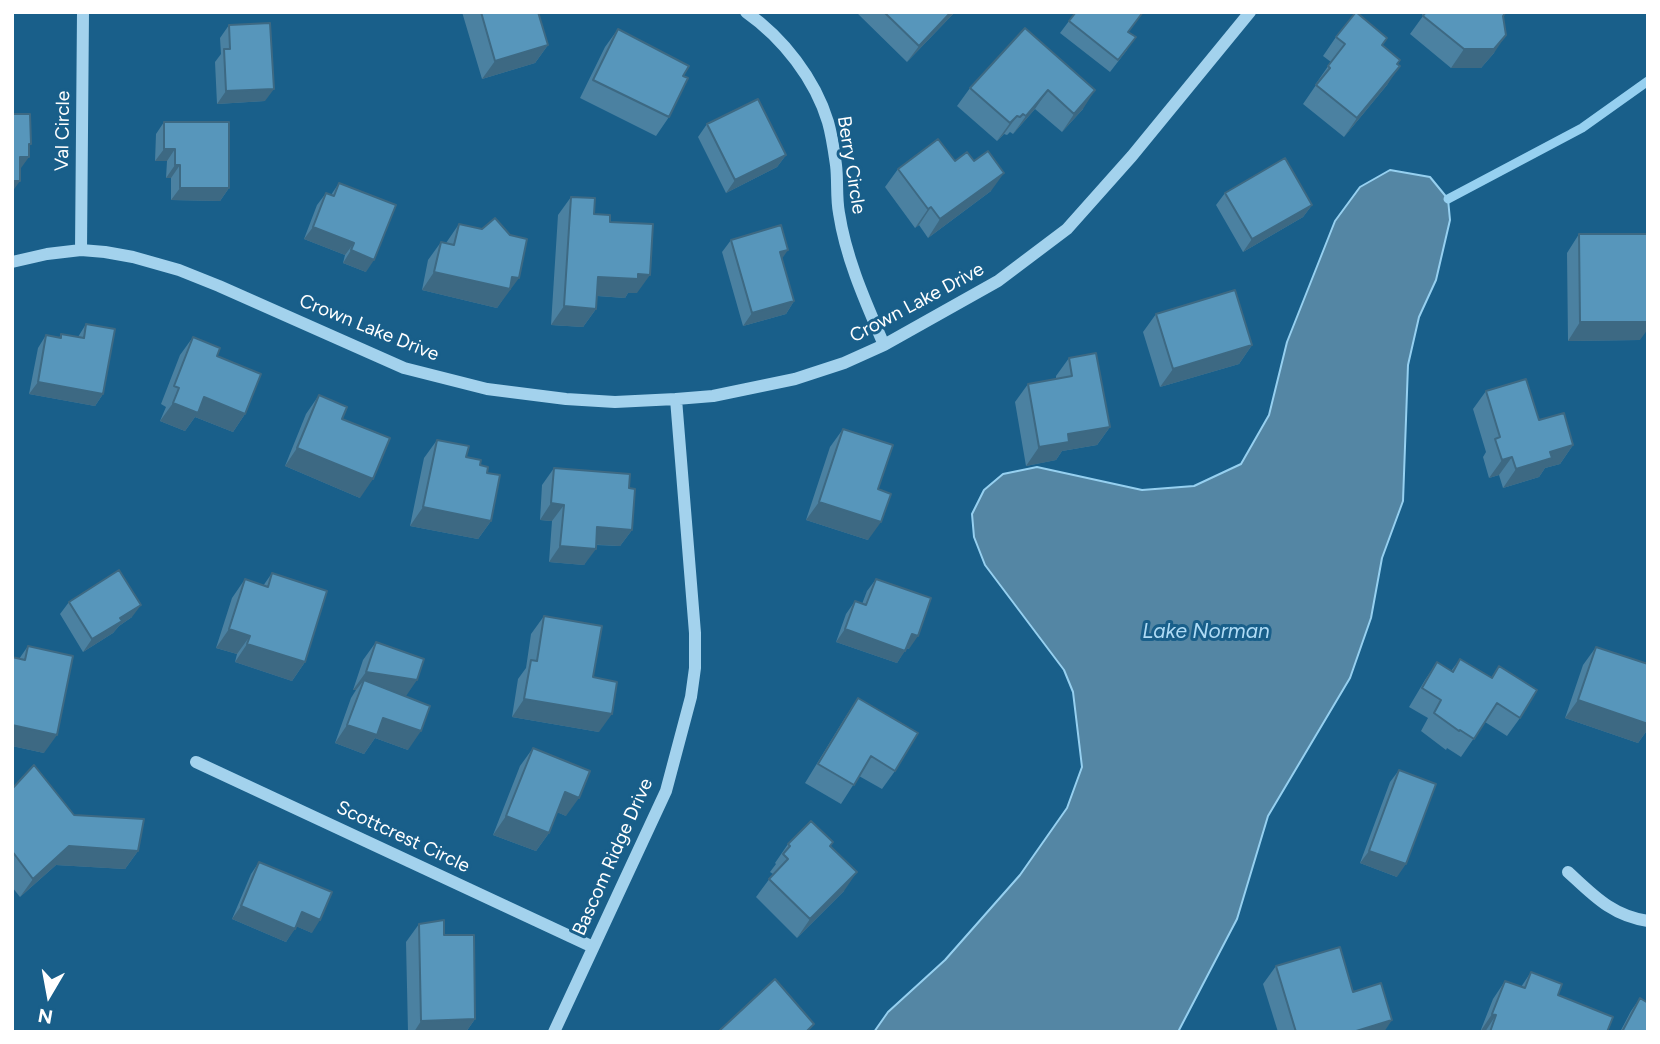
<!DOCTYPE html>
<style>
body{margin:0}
#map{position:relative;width:1660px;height:1044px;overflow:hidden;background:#195f8a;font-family:Figtree,sans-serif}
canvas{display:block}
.frame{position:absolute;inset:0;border:14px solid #fff;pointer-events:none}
.north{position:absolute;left:14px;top:960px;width:70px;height:70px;-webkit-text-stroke:5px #195f8a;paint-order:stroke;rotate:190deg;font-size:19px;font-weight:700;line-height:28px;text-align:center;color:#fff}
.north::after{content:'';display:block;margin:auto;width:24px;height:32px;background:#fff;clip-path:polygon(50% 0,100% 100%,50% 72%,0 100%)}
</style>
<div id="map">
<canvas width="1660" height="1044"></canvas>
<div class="frame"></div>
<div class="north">N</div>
</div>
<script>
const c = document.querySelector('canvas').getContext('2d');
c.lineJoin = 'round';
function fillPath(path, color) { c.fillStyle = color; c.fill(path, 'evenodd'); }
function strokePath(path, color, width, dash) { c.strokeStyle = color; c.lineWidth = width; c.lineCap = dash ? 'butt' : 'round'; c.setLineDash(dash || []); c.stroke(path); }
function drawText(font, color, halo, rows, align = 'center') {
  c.font = font + ' Figtree,sans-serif'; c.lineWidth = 6; c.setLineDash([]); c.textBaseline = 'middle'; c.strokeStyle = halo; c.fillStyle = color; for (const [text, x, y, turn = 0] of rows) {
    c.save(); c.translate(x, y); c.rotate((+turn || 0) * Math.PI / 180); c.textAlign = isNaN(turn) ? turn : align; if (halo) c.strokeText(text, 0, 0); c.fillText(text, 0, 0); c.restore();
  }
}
const water = new Path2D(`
 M1390,170L1430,177L1448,199L1450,220L1436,280L1419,317L1408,365L1403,501L1382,558L1371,618L1350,678L1268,816L1237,919L1178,1032H874L888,1012L945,960L1020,875L1067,808L1082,767L1073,692L1064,670L985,565L974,537L972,514L984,490L1003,474L1037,467L1142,490L1194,486L1241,464L1269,415L1287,342L1335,221L1360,187Z`);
const stream = new Path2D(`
 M1448,199L1582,128L1648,81`);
const minor = new Path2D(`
 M746,12C783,38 815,79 828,122C832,136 834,151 836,165C838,181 836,197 839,213C846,259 866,303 884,345
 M81,250L83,12
 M12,262L47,254L81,250L105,252L133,257L179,270L219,286L404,368L487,389L566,399L615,402L676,399L713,396L795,379L844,363L884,345L998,281L1067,229L1132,156L1250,12
 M196,762L593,947
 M1568,872C1593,895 1612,916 1648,921
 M554,1032L666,791L691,697L695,668V633L676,399`);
const wall = new Path2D(`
 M462,12H538L548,45L535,63L482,79Z
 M856,12H955L907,62Z
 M1424,12H1506L1503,16L1494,53L1481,68H1451L1410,34L1423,16L1422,15Z
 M1069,21L1129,32L1127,50L1110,72L1060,33Z
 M229,25L265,101L217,104L215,62L221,54L220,38Z
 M1025,28L1083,109L1062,132L1035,109L1013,134L1010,132L1007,135L1004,134L997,141L957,106L970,88Z
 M618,29L683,76L669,117L656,136L580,98L605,47Z
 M1336,37L1382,45L1400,60L1387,85L1344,137L1303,104L1316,85H1315L1331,62L1323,56Z
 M164,122L229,188L220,201L171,200V178H166L167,161H155L156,134Z
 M707,124L786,155L777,167L726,193L698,137Z
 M955,161H974L991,191L928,238L919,225L915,228L885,187L898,169Z
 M339,183L366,272L343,263L345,255L304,239L317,205L326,193L331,195Z
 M1225,193L1312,205L1303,217L1243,252L1216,205Z
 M571,197L594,214L610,222L637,293H628L625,298L597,296L596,309L583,327L551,325L558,215Z
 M459,224L506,296H505L497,308L422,290L428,260L441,242L446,243Z
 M1579,234L1640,340L1568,341L1567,253Z
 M731,240L782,259L794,301L786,314L743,326L722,252Z
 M1156,314L1252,345L1239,364L1160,387L1143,332Z
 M86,324L103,394L95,406L29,394L38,348L46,335L59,338L61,334L78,337Z
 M193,337L217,356L245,414L233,432L195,417L185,431L160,421L166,407L161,404L180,355Z
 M1069,358L1110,427L1097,445L1062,451L1056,460L1026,466L1015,402L1028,384L1056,379V376Z
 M1486,391L1539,420L1573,445L1560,464L1545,468L1539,477L1503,488L1499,475L1489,478L1483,457L1486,452L1473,409Z
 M319,395L342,419L360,498L285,466L306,414Z
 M843,429L878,489L868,540L806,520L830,447Z
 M437,440L480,465L487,473L491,521L478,539L410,526L424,458Z
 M554,468L629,488L632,530L620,546L596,545L584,565L549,562L552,521L540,520L542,485Z
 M272,573L305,662L292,681L235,662L237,654L216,648L232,598L245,579L263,586Z
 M876,579L909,649L906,648L897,663L836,642L846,614L855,601L862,604L867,591Z
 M69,602L132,617L119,626L113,633L83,652L60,614Z
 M544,616L593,677L599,732L512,717L518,679L526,668L531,634Z
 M376,642L405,696L408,750L375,738L364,754L335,743L351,698L356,690H353L363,660Z
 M28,646L44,753L12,746V657L19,659Z
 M1596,647L1645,663L1648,659V729L1638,743L1565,718L1583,665Z
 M1460,659L1491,678L1499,666L1520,718L1507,736L1485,722L1461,757L1447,748L1446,750L1421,731L1428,718L1409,707L1425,680L1437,662L1451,671Z
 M858,698L895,771L882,789L859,776L841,804L805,783L846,716Z
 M533,748L566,816L557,812L549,833L536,851L493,835L520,766Z
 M1399,770L1397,877L1360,863L1390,782Z
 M12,789L74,815L138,851L125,869L56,865L20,897L12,887Z
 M788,844L831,846L844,891L797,938L756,897L773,874L770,872L776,864L775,863Z
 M259,862L312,933L296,926L286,942L232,919L251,874Z
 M419,924L444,935L475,1019L466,1032H408L406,942Z
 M1276,966L1353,992L1384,1032H1278L1263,984Z
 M1531,972L1558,995L1607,1032H1480L1493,999L1505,981L1521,987Z
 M1640,998L1648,1032H1620L1631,1011Z`);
const shadedWall = new Path2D(`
 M951,12H955L907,62L919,46Z
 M1506,35L1494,53L1481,68H1451L1464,49Z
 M548,45L535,63L482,79L495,61Z
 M1400,66L1387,85L1344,137L1357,118Z
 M274,89L265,101L217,104L226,91Z
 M1048,90L1035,109L1013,134L1026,116Z
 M1095,90L1083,109L1062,132L1074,114Z
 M1017,116L1004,134L997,141L1010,123Z
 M29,144H31L22,157H29L16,175L12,167Z
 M164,149H175L167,161H155Z
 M786,155L777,167L726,193L735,180Z
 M175,165H180L171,178H166Z
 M1004,173L991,191L928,238L940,219Z
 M12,181H20L12,192Z
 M180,188H229L220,201L171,200Z
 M1312,205L1303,217L1243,252L1252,239Z
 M931,207L919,225L915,228L928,209Z
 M313,227L354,243L345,255L304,239Z
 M351,250L374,260L366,272L343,263Z
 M788,250L779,263L780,252Z
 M434,272L512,277L519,278L497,308L422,290Z
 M638,274L650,275L637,293H628L625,298L586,295L598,277Z
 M794,301L786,314L743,326L752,313Z
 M564,306L596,309L583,327L551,325Z
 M1580,322H1648V329L1640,340L1568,341Z
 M1252,345L1239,364L1160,387L1173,369Z
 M38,382L103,394L95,406L29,394Z
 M204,397L245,414L233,432L195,417L185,431L160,421L173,403Z
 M1110,427L1097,445L1062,451L1056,460L1026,466L1039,447L1068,434Z
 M1573,445L1560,464L1545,468L1539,477L1503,488L1516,469L1550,452Z
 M297,448L373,479L360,498L285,466Z
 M1512,457L1499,475L1489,478L1502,460Z
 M819,502L881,522L868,540L806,520Z
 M551,503L564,505L552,521L540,520Z
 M423,507L491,521L478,539L410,526Z
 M597,527L632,530L620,546L586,544Z
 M560,546L596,549L584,565L549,562Z
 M141,605L132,617L119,626L113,633L83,652L92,639L120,618Z
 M229,629L250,636L237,654L216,648Z
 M845,629L905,651L897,663L836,642Z
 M912,634L918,636L909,649L903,646Z
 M247,644L305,662L292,681L235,662Z
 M366,672L417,680L404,699L364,680L356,690H353Z
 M524,699L612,714L599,732L512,717Z
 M1578,700L1648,724V729L1638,743L1565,718Z
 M383,718L421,731L408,750L375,738L364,754L335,743L347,725Z
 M12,725L57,735L44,753L12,746Z
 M565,792L579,798L566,816L552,810Z
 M506,816L549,833L536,851L493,835Z
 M69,846L138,851L125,869L56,865L20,897L33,879Z
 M1369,851L1406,864L1397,877L1360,863Z
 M857,872L844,891L797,938L810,919Z
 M241,906L295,929L286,942L232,919Z
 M302,912L320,920L312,933L293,925Z
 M1492,1014L1496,1015L1485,1032H1480Z
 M475,1019L466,1032H414L421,1021Z
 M1392,1020L1384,1032H1353Z`);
const building = new Path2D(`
 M481,12H538L548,45L495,61Z
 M884,12H951L919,46Z
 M1076,12H1143L1128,32L1136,37L1118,60L1069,21Z
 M1356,12L1387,38L1382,45L1400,60L1397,64L1400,66L1357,118L1316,85L1330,68L1328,66L1345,44L1336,37Z
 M1426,12H1506L1503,16L1506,35L1494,49H1464L1423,16Z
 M270,23L274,89L226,91L224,49H230L229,25Z
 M1025,28L1095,90L1074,114L1048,90L1026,116L1023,114L1020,117L1017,116L1010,123L970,88Z
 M618,29L689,66L683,76L688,78L669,117L593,80Z
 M758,99L786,155L735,180L707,124Z
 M12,114H30L31,144H29V157H20V181H12Z
 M164,122H229V188H180V165H175V149H164Z
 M938,139L955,161L967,152L974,161L988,151L1004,173L940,219L931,207L928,209L898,169Z
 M1285,158L1312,205L1252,239L1225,193Z
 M339,183L396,205L374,260L351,250L354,243L313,227L326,193L334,196Z
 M571,197L595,198L594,214L610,215V222L653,224L650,275L638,274V279L598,277L596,309L564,306Z
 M495,218L510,235L527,239L519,278L512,277L510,289L434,272L441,242L454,245L459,224L482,229Z
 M781,225L788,250L780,252L794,301L752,313L731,240Z
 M1579,234H1648V322H1580Z
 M1235,290L1252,345L1173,369L1156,314Z
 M86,324L115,329L103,394L38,382L46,335L61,338V334L84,338Z
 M193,337L220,348L217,356L261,374L245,414L204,397L198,413L173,403L179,388L174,386Z
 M1096,353L1110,427L1068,434L1069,442L1039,447L1028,384L1072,376L1069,358Z
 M1526,379L1539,420L1564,413L1573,445L1550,452L1552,458L1516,469L1512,457L1502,460L1495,439L1500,437L1486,391Z
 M319,395L347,407L342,419L390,438L373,479L297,448Z
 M843,429L893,445L878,489L891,494L881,522L819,502Z
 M437,440L469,446L466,457L481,460L480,465L488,467L487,473L500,475L491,521L423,507Z
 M554,468L630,474L629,488L635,489L632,530L597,527L596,549L560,546L564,505L551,503Z
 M119,570L141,605L120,618L122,621L92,639L69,602Z
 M272,573L327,591L305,662L247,644L250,636L229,629L245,579L268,587Z
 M876,579L931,598L918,636L912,634L905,651L845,629L855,601L866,605Z
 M544,616L602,626L593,677L617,682L612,714L524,699L531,660L537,661Z
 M376,642L424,659L417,680L366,672Z
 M28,646L73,656L57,735L12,725V657L25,660Z
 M1596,647L1648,664V724L1578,700Z
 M1460,659L1492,678L1499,666L1537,690L1520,718L1497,703L1474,739L1460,730L1459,731L1434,713L1441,700L1422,688L1437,662L1453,672Z
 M364,680L430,706L421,731L383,718L377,735L347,725Z
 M858,698L918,733L895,771L871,756L854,785L818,764Z
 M533,748L590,771L579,798L565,792L549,833L506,816Z
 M34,765L74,815L144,819L138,851L69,846L33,879L12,851V789Z
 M1399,770L1436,784L1406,864L1369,851Z
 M811,821L833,842L830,846L857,872L810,919L769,879L788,859L783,854L790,846L788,844Z
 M259,862L332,892L320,920L302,912L295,929L241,906Z
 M444,920V935H474L475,1019L421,1021L419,924Z
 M1340,947L1353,992L1381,983L1392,1020L1353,1032H1296L1276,966Z
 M1531,972L1562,984L1558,995L1613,1017L1607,1032H1490L1496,1015L1492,1014L1505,981L1525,988Z
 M775,979L814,1024L806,1032H718Z
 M1640,998L1648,1003V1032H1622Z`);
const streetNames = [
 ["Val Circle",63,131,-89],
 ["Berry Circle",851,165,81],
 ["Crown Lake Drive",917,303,-28],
 ["Crown Lake Drive",369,328,22],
 ["Scottcrest Circle",403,837,25],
 ["Bascom Ridge Drive",613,857,-66]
];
const waterNames = [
 ["Lake Norman",1206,632]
];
fillPath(water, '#5486a4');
strokePath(water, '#96d0f0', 2);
strokePath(stream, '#96d0f0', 9);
strokePath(minor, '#a3d2ed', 12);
fillPath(wall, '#4b81a1');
fillPath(shadedWall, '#3d6983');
fillPath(building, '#5796bb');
strokePath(building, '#3d6983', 2);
drawText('19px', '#fff', '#195f8a', streetNames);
drawText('italic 21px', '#afdbf5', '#195f8a', waterNames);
</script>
